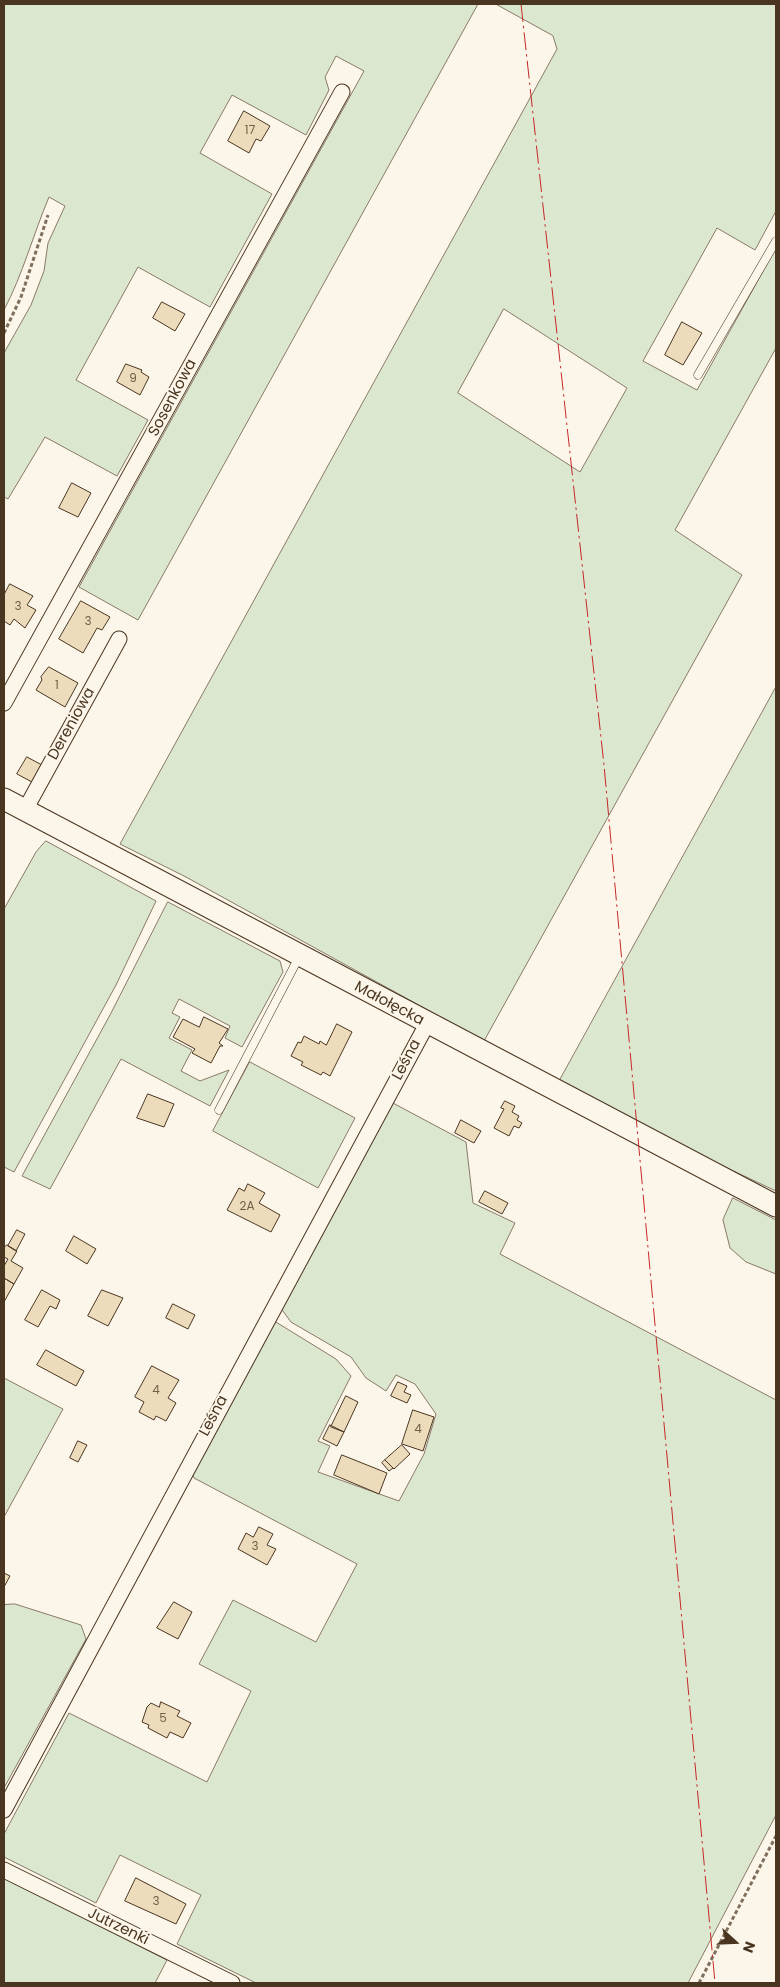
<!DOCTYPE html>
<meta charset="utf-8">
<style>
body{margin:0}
#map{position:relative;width:780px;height:1987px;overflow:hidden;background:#fbf6e9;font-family:Poppins,sans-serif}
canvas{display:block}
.frame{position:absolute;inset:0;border:5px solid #4a3520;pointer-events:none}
.north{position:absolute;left:710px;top:1917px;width:50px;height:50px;-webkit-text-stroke:4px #fbf6e9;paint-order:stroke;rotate:110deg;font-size:14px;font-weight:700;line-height:20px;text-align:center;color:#4a3520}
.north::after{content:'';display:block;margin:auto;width:18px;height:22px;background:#4a3520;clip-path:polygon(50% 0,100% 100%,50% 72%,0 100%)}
</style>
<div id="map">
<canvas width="780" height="1987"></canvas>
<div class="frame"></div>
<div class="north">N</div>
</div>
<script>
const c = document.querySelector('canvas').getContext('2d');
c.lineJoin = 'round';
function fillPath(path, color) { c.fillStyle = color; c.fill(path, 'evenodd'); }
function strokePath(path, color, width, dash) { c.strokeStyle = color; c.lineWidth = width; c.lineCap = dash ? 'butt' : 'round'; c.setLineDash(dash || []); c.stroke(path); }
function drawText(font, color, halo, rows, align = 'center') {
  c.font = font + ' Poppins,sans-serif'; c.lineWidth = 4; c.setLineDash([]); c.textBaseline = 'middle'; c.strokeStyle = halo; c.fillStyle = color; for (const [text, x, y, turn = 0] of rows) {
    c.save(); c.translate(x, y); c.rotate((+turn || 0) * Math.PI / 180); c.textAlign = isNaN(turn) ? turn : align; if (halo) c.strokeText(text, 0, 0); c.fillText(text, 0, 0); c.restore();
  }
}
const green = new Path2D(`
 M4,4H478L138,620L79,587L364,71L336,56L325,77L329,90L306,135L232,95L200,153L272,194L210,307L138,267L76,380L148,420L117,476L45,437L8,499L4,497V353L31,305L44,271L48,243L65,206L49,197C33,235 23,274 4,310Z
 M496,4H776V211L755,250L717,228L643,361L697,390L776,248V348L675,530L742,575L484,1041L186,877L120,844L557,49L553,36ZM504,309L627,388L580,472L458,393Z
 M776,687V1191L710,1160L560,1080Z
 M46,841L156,901L116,985L14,1172L4,1167V909L36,852Z
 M168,902L280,961L283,972L242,1047L225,1038L230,1026L179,999L172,1013L180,1017L169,1038L192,1050L181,1071L200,1081L229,1070L210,1106L121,1059L50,1189L22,1176L110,1015Z
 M250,1062L355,1118L318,1188L213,1131Z
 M391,1102L466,1142L473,1203L515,1223L500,1254L776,1400V1815L688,1983H256L177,1944L201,1895L120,1855L96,1903L4,1857V1834L69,1713L207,1782L251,1691L199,1664L233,1600L316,1642L357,1564L194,1478L192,1473L271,1319L336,1359L351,1376L318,1441L330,1446L318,1472L399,1501L424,1454L436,1414L415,1384L396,1375L386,1391L366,1378L351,1357L291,1322L280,1307Z
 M733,1198L776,1220V1274L746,1262L730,1248L723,1220Z
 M4,1378L63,1409L4,1517Z
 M15,1604L81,1625L86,1639L4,1788V1605Z
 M4,1878L167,1960L155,1983H4Z`);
const building = new Path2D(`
 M244,111L270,126L261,141L256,139L249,153L228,141Z
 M162,302L185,314L175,331L153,318Z
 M682,322L702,333L683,365L665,355Z
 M126,364L142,370L141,372L149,377L140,395L117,382Z
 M72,483L91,493L78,517L59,508Z
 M10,584L33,596L27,605L36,610L25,628L14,619L10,625L4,621V595Z
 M81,601L110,617L102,630L97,628L83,653L59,639Z
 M49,667L78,683L65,707L36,690L42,680L41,677Z
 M27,757L42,765L32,782L17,774Z
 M204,1017L228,1029L219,1043L223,1046H220L211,1063L192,1053L195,1049L173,1037L183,1019L199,1027Z
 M337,1024L352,1032L330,1076L323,1072L321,1075L301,1065L303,1062L291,1056L298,1042L301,1043L304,1036L319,1044L320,1041L326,1045Z
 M148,1094L174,1104L164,1127L137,1118Z
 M505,1101L515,1106L512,1112L519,1116L517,1120L522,1123L519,1128L514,1126L509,1136L494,1128L504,1109L501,1108Z
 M461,1120L481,1131L474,1143L455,1133Z
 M248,1184L265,1193L259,1203L280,1215L271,1232L227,1210L239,1188L244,1191Z
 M485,1191L508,1203L502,1214L479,1202Z
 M17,1230L25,1234L16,1251L8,1246Z
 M74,1236L96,1249L87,1264L66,1251Z
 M7,1245L17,1251L11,1261L23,1268L14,1284L4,1278V1266L8,1259L4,1257V1248Z
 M4,1278L14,1284L4,1302Z
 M42,1290L60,1300L56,1309L50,1306L38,1327L25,1320Z
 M102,1290L123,1298L108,1326L88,1316Z
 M173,1304L195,1315L188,1329L166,1318Z
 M46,1350L84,1371L76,1386L37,1365Z
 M152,1366L179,1380L168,1398L176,1403L166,1421L156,1416L154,1420L139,1412L144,1402L135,1397Z
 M398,1382L407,1386L404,1392L411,1395L407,1403L391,1396Z
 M346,1396L358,1402L344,1432L331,1427Z
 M413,1410L434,1417L423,1451L402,1444Z
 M330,1425L344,1432L337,1446L323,1439Z
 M78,1441L87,1445L78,1462L70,1458Z
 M402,1445L410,1454L394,1469L385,1460Z
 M342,1455L387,1473L379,1494L334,1475Z
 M385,1460L393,1468L389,1471L382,1463Z
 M259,1527L273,1534L267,1545L276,1549L267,1565L238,1549L246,1533L253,1537Z
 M4,1573L10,1576L4,1587Z
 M174,1602L192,1612L178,1639L157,1628Z
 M161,1702L180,1711L177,1716L191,1723L183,1738L170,1732L167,1738L148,1728L149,1725L142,1722L147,1707L151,1703L159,1707Z
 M136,1878L186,1904L176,1924L125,1901Z`);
const path = new Path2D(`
 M4,333L21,297L48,215
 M699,1983L776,1836`);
const lane = new Path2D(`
 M698,375L776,241
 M219,1110L299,957`);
const street = new Path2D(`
 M4,703L342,92
 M25,810L119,639
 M4,1810L427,1024
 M4,1870L232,1983`);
const secondary = new Path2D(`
 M4,799L776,1206`);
const power = new Path2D(`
 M521,4L604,765L715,1983`);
const numberNames = [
 ["17",250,131],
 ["9",133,379],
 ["3",18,607],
 ["3",88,622],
 ["1",57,686],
 ["2A",247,1207],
 ["4",156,1391],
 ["4",418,1430],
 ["3",255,1547],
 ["5",163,1719],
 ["3",156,1902]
];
const streetNames = [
 ["Sosenkowa",173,398,-62],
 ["Dereniowa",72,724,-61],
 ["Małołęcka",389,1004,28],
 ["Leśna",407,1060,-62],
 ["Leśna",214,1416,-62],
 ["Jutrzenki",118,1927,26]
];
fillPath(green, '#dce7d0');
strokePath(green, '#887966', 1);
fillPath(building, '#ecdcbc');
strokePath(building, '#4a3520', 1);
strokePath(lane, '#4a3520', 9);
strokePath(street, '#4a3520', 17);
strokePath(secondary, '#4a3520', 23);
strokePath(path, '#7f6f5c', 3, [4, 2.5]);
strokePath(lane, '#fbf6e9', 8);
strokePath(street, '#fbf6e9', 15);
strokePath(secondary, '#fbf6e9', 21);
strokePath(power, '#c62828', 1, [18, 4, 2.5, 4]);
drawText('12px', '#725f47', null, numberNames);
drawText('15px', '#4a3520', '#fbf6e9', streetNames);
</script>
